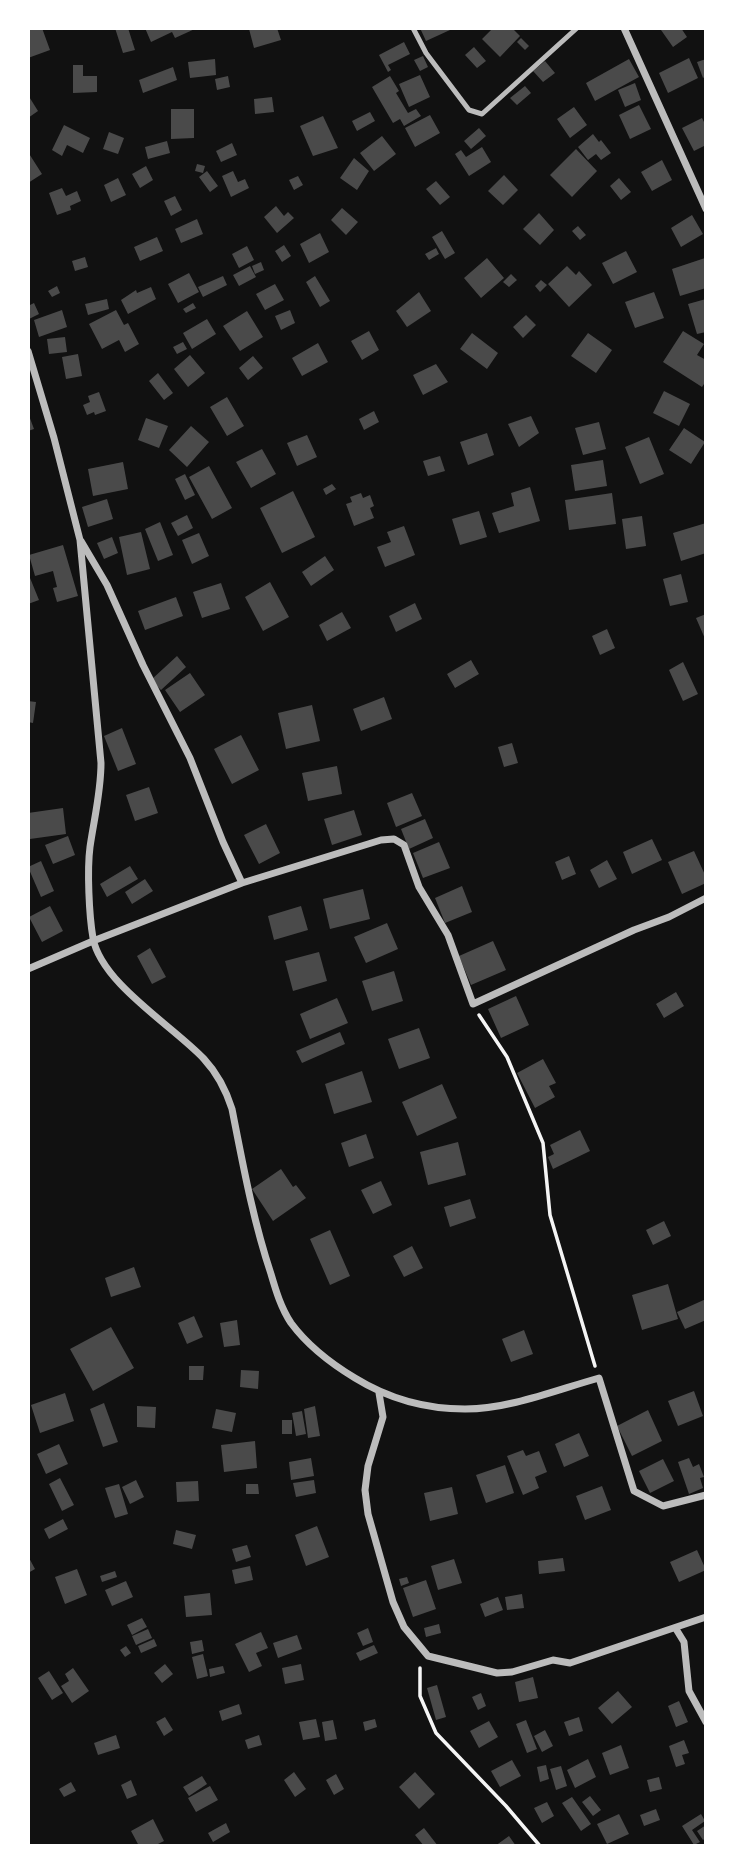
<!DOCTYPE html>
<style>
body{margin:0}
#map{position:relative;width:734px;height:1874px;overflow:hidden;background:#111;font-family:Quicksand,sans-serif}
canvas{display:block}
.frame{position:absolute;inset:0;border:30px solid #fff;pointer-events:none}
</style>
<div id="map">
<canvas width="734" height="1874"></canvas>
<div class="frame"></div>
</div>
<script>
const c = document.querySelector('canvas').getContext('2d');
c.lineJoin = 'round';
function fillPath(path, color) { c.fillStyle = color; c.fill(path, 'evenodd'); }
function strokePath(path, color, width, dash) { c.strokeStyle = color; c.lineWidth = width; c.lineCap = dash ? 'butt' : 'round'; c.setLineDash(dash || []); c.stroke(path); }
const building = new Path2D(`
 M32,28H42L50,50L28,58V29Z
 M115,28H128L135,50L123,53Z
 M145,28H197L175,38L172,32L151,42Z
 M277,28L281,40L254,48L249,29Z
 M420,28H449L450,30L426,41Z
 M493,28H512L520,36L500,57L482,39Z
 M664,28H681L687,37L673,47L661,30Z
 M521,38L529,46L525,50L517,42Z
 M404,42L410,54L388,65L391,70L388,72L379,55Z
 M474,47L486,61L477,68L465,55Z
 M423,56L428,67L420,71L414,60Z
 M689,58L698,78L668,93L659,73Z
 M215,59L216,75L190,78L188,62Z
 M629,59L639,77L595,101L586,83Z
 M706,59V76L703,78L697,62Z
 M545,61L555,73L543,82L533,71Z
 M73,65H83V76H97V92L73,93Z
 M173,67L177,80L143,93L139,80Z
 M420,75L430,97L409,107L399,84Z
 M228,76L230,87L217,90L215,79Z
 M390,76L399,91L396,93L408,113L416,109L421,116L404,126L400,119L393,123L372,87Z
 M635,83L641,100L625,107L618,90Z
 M525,86L531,93L517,105L510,98Z
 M28,95L38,111L28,118Z
 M272,97L274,112L255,114L254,99Z
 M639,105L651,129L630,139L619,115Z
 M574,107L587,125L570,138L557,119Z
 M171,109H194V138L171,139Z
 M370,112L375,121L357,131L352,121Z
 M430,115L440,133L415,147L405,128Z
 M323,116L338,148L313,156L300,126Z
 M702,118L706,126V145L694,151L682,128Z
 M64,125L90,138L83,153L67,145L62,156L52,150Z
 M479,128L486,136L471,149L464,141Z
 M109,132L124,138L118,154L103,149Z
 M593,134L599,142L601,140L611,153L601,160L596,154L588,160L578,147Z
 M382,136L396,154L374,171L360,153Z
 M167,141L170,153L148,159L145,147Z
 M232,143L237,155L221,162L216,151Z
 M482,147L491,162L469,176L455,154L461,150L466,157Z
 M576,149L597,171L572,197L550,175Z
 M28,152L42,174L28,183Z
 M354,158L369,171L357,190L340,178Z
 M662,160L672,180L652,191L641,172Z
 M197,164L205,166L203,173L195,171Z
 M146,166L153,180L140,188L132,174Z
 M207,171L218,186L210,192L199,177Z
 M233,171L238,182L245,179L249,188L231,197L222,176Z
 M504,175L518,190L503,205L488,191Z
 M298,176L303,185L294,190L289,180Z
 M118,178L126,195L111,202L104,185Z
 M619,178L631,192L621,200L610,186Z
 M436,181L450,197L440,205L426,189Z
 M62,188L66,196L77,191L81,201L70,206L71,210L57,215L49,193Z
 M175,196L182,210L171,216L164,201Z
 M276,206L284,216L288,212L294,218L277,233L264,217Z
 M342,208L358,222L346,235L331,220Z
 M539,213L554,230L540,245L523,229Z
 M692,215L703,234L681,247L671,228Z
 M197,219L203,234L181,243L175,229Z
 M578,226L586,235L580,240L572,231Z
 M442,231L455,253L445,259L432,237Z
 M320,233L329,252L309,263L300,244Z
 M157,237L163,251L140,261L134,247Z
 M284,245L291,256L282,262L275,251Z
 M247,246L254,260L239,268L232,254Z
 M436,248L439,254L429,260L425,254Z
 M626,251L637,272L613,284L602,263Z
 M85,257L88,267L75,271L72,261Z
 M487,258L504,278L481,298L464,278Z
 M705,258L706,288L680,296L672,269Z
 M261,262L264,270L255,274L252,266Z
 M250,266L256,277L239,286L233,275Z
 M567,266L576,275L579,271L592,285L569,307L548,284Z
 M189,273L199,292L178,303L168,284Z
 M511,274L517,280L509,287L503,282Z
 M223,276L227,285L203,297L198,287Z
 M315,276L330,301L320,307L306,282Z
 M541,280L547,285L540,292L535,286Z
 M275,284L284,300L265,310L256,294Z
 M57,286L60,293L52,297L48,291Z
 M151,287L156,299L128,314L121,300L136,290L137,293Z
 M419,292L431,311L407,327L396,311Z
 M654,292L664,318L635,328L625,302Z
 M107,299L109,309L88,315L85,304Z
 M706,299V332L697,334L688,304Z
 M34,303L39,314L29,319L28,306Z
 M193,303L196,308L186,313L183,309Z
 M62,310L67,327L39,337L34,320Z
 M116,310L124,325L128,323L139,344L125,352L119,340L102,349L89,324Z
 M290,310L295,323L281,330L275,316Z
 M247,311L263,337L240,351L223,326Z
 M526,315L536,325L523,338L513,327Z
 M207,319L216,334L192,349L183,333Z
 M369,331L379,350L362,360L351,341Z
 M683,331L704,344L697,355L706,360V381L702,387L663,362Z
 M472,333L498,353L487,369L460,349Z
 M588,333L612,350L596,373L571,356Z
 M65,337L67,352L49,354L47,339Z
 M183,342L187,349L177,354L173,347Z
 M318,343L328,362L302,376L292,358Z
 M78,354L82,376L66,379L62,357Z
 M190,355L205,373L188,387L174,369Z
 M253,356L263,368L248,380L239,368Z
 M436,364L448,382L423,395L413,375Z
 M158,373L173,393L164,400L149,381Z
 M664,391L690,404L679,426L653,413Z
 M99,392L106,411L95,415L94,412L87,415L83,405L90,402L88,396Z
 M227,397L244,426L227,436L210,407Z
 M374,411L379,422L364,430L359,419Z
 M28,413L34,429L28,431Z
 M531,416L539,433L519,447L508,424Z
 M146,418L168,426L159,448L138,440Z
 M599,422L606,449L583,455L575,428Z
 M191,426L209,442L187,467L169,450Z
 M684,428L705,442L691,464L669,450Z
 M487,433L494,455L468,465L460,442Z
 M307,435L317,457L297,466L287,443Z
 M649,437L664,474L640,484L625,447Z
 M262,449L276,474L251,488L236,462Z
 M440,456L445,471L428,476L423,461Z
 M603,460L607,486L575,491L571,465Z
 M123,462L128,489L93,496L88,469Z
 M209,466L232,508L212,519L189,477Z
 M185,474L195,495L185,500L175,479Z
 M332,484L336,489L326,495L323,489Z
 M530,487L540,521L499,533L492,513L514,506L511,493Z
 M293,491L315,537L282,553L260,508Z
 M361,493L363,498L370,495L374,506L370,508L374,518L354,526L346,504L352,502L350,497Z
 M612,493L616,524L569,530L565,500Z
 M107,499L113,519L88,527L82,507Z
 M479,511L487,537L460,545L452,519Z
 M187,515L193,528L178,536L171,523Z
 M642,516L646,546L626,549L622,519Z
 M160,522L173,555L158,561L145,529Z
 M706,523V553L681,561L673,533Z
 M404,526L415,555L385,567L377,547L391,542L387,532Z
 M141,532L150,569L127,575L119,537Z
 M199,533L209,556L192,564L182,540Z
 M112,537L118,553L104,559L97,543Z
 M63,545L78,596L57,602L53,588L57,587L53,571L35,576L29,555Z
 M325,556L334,570L311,586L302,572Z
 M28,573L39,600L28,604Z
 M681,574L688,602L670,606L663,579Z
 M270,582L289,617L263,631L245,597Z
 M221,583L230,609L202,618L193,592Z
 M176,597L183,616L145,630L138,611Z
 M415,603L422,619L396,632L389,616Z
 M342,612L351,628L327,641L319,625Z
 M706,614V641L696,618Z
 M607,629L615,648L600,655L592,636Z
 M177,656L186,667L161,690L151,680Z
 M471,660L479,674L455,688L447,674Z
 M683,662L698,694L683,701L669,670Z
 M190,673L205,695L180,712L165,690Z
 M384,697L392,719L361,731L353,709Z
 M28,701L36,702L33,723L28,722Z
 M312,705L320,741L286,749L278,713Z
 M122,728L136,764L118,771L104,736Z
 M241,735L259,770L232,784L214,749Z
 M512,743L518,763L504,767L498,747Z
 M337,766L342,794L308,801L302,773Z
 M149,787L158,813L135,821L126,795Z
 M412,793L422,816L396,827L387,803Z
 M63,808L66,834L30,839L28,813Z
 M354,810L362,835L332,845L324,819Z
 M425,819L433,838L409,849L401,829Z
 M266,824L280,853L259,864L244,835Z
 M68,836L75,855L53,864L45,845Z
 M652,839L662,860L632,874L623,852Z
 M439,842L450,868L423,878L413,853Z
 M694,851L706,877V883L682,894L668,862Z
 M569,856L576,874L562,880L555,862Z
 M607,860L617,879L599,888L590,870Z
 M41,861L54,891L41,897L28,867Z
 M130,866L138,879L107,897L100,884Z
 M145,879L153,891L132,904L125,892Z
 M462,886L472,912L445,923L435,898Z
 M363,889L370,919L330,929L323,899Z
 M50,906L63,931L42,942L29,917Z
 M301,906L308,930L274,940L268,916Z
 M387,923L398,949L366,963L354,937Z
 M493,941L506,970L471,985L459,956Z
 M150,948L166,977L152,984L137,956Z
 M319,952L327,981L293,991L285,961Z
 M394,971L403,1001L372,1011L362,981Z
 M676,992L684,1006L664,1018L656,1004Z
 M516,996L529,1025L501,1038L488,1009Z
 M337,998L348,1023L310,1039L300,1014Z
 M419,1028L430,1058L399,1069L388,1039Z
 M340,1032L345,1044L302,1063L296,1051Z
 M543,1059L556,1083L549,1086L555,1097L535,1108L517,1073Z
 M362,1071L372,1102L334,1114L325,1084Z
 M442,1084L457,1118L417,1136L402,1102Z
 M580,1130L590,1151L553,1169L548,1157L554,1154L550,1145Z
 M366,1134L374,1158L349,1167L341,1143Z
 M458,1142L466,1175L428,1185L420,1152Z
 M281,1169L293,1187L296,1185L306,1198L273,1221L252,1189Z
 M381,1181L392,1205L373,1214L361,1190Z
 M470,1199L476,1218L450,1227L444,1207Z
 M664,1221L671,1236L653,1245L646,1230Z
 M330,1230L350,1276L330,1285L310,1239Z
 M412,1246L423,1268L404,1277L393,1256Z
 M134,1267L141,1287L111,1297L105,1278Z
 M668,1284L678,1319L642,1330L632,1295Z
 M706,1299V1320L685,1329L677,1312Z
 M194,1316L203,1337L187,1344L178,1323Z
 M237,1320L240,1345L224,1347L220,1323Z
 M111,1327L134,1368L93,1391L70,1349Z
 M524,1330L533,1354L511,1362L502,1339Z
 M189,1366H204L203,1380H189Z
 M241,1370L259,1371L258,1389L240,1387Z
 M694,1391L703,1416L678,1426L668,1401Z
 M65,1393L74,1421L40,1433L31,1405Z
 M104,1403L118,1442L103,1447L90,1409Z
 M137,1406L156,1407L155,1428L137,1427Z
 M315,1406L320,1436L308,1438L304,1409Z
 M216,1409L236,1413L232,1432L212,1428Z
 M648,1410L662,1441L632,1456L617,1426Z
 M302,1411L306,1434L296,1436L292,1413Z
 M282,1420H292V1434H282Z
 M579,1433L589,1456L564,1467L555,1444Z
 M255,1441L257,1468L224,1472L221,1445Z
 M59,1444L68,1464L46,1474L37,1454Z
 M523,1450L526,1456L539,1451L547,1472L535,1477L539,1488L523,1495L507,1456Z
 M311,1458L314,1476L291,1480L289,1462Z
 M689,1458L693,1467L699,1464L704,1477L700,1478L703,1488L689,1494L678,1462Z
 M663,1459L674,1481L650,1493L639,1471Z
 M505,1465L514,1493L486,1503L476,1475Z
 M60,1478L74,1505L62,1511L49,1484Z
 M136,1480L144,1497L130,1504L122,1487Z
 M314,1480L316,1493L296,1497L293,1483Z
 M198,1481L199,1501L177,1502L176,1482Z
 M119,1484L128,1514L115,1518L105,1488Z
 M246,1484H258L259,1494H246Z
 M602,1486L611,1510L585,1520L576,1496Z
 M452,1487L458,1514L430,1521L424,1493Z
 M63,1519L68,1529L49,1539L44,1529Z
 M317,1526L329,1557L306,1566L295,1535Z
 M176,1530L196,1535L192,1549L173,1544Z
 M247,1545L251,1557L236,1562L232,1549Z
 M697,1550L706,1570L679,1582L670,1562Z
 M28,1556L35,1569L28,1573Z
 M563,1558L565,1571L539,1574L538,1561Z
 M454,1559L462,1583L438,1590L431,1566Z
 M250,1566L253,1580L235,1584L232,1570Z
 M77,1569L87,1595L65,1604L55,1577Z
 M115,1571L117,1577L102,1582L100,1576Z
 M407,1577L409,1583L401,1586L399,1579Z
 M426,1580L436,1609L413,1617L403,1588Z
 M126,1581L133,1597L112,1606L105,1590Z
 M210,1593L212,1615L186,1617L184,1596Z
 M522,1594L524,1608L507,1610L505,1597Z
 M498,1597L503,1610L485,1617L480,1604Z
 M142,1618L147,1627L132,1635L127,1625Z
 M439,1624L441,1633L426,1637L424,1628Z
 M368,1628L373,1642L363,1646L357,1633Z
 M148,1629L152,1638L136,1645L132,1636Z
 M261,1632L268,1648L256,1653L262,1666L249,1672L235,1644Z
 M297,1635L302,1649L278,1658L273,1643Z
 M154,1639L157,1646L141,1653L138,1646Z
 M202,1640L204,1651L192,1654L190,1642Z
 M374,1645L378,1653L360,1661L356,1653Z
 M126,1646L131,1653L125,1657L120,1650Z
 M203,1654L208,1676L197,1679L192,1657Z
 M165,1664L173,1674L162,1683L154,1673Z
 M301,1664L304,1680L285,1684L282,1668Z
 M223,1666L225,1673L210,1677L209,1669Z
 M73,1668L89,1691L72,1703L61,1686L69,1681L65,1674Z
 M49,1671L63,1693L52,1700L38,1678Z
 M533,1677L538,1698L519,1702L515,1682Z
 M437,1685L446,1717L436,1720L427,1688Z
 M618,1691L632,1707L612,1724L598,1708Z
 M481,1693L486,1706L478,1710L472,1697Z
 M679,1701L688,1722L676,1727L668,1706Z
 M239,1704L242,1714L222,1721L219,1711Z
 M165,1717L173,1730L164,1736L156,1722Z
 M579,1717L583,1731L569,1736L564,1722Z
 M316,1719L320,1737L303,1740L299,1722Z
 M375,1719L377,1727L365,1731L363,1722Z
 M333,1720L337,1739L325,1741L322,1722Z
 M526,1720L537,1749L527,1753L516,1724Z
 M489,1721L498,1737L479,1748L470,1731Z
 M545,1730L553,1746L542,1752L534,1736Z
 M116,1735L120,1748L98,1755L94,1743Z
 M259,1735L262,1745L248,1749L245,1740Z
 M684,1740L689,1753L682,1755L685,1764L676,1767L669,1746Z
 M621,1745L629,1768L610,1775L602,1753Z
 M588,1759L596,1777L575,1788L567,1770Z
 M512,1760L521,1776L500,1787L491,1771Z
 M546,1765L549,1779L540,1782L537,1767Z
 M561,1766L567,1786L556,1790L550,1769Z
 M294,1772L306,1789L295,1797L284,1780Z
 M415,1772L435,1794L419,1809L399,1787Z
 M336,1774L344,1789L334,1795L326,1780Z
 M202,1776L207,1784L189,1796L183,1787Z
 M659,1777L662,1789L650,1792L647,1780Z
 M131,1780L137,1795L127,1799L121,1785Z
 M71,1782L76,1791L64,1797L59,1789Z
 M210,1786L218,1800L196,1812L188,1798Z
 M590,1796L601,1810L593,1816L582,1802Z
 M572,1797L591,1824L581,1831L562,1803Z
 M547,1802L554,1816L542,1823L534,1808Z
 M656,1809L660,1820L644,1826L640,1815Z
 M619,1814L629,1834L607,1844L597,1824Z
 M701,1814L705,1821L692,1830L700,1842L694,1845L682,1826Z
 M153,1819L164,1841L154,1846H139L131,1831Z
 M226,1823L230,1832L213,1842L208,1833Z
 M706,1825V1838L703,1840L697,1831Z
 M424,1828L438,1846H424L415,1835Z
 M509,1836L516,1846H495Z`);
const path = new Path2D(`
 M479,1015L507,1057L543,1143L550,1215L595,1366
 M420,1668V1696L436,1733L506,1806L540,1846`);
const service = new Path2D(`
 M413,28L426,53L469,110L482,114L577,28`);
const minor = new Path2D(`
 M624,28L706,209
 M28,351L54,438L80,540L101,763C101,792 94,819 90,847C87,870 89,915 93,938C101,983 173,1026 204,1059C217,1073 226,1090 232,1109C243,1165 253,1220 271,1274C276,1291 281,1308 291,1323C308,1346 330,1363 355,1378C389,1399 424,1409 465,1409C510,1409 556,1390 599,1378L634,1491L663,1506L706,1495
 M242,883L381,840L394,839L404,845L419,887L448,935L473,1004L634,930L669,917L706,898
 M28,969L93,941L242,883L223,842L190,758L143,665L107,585L81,541
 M379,1393L383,1417L368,1466L365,1490L368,1514L393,1602L404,1627L428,1656L497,1673L512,1672L553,1660L570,1663L706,1617
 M676,1629L684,1642L689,1691L706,1722`);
fillPath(building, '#4a4a4a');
strokePath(path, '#f5f5f5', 3.5);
strokePath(service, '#bcbcbc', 5);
strokePath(minor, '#bcbcbc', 7);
</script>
